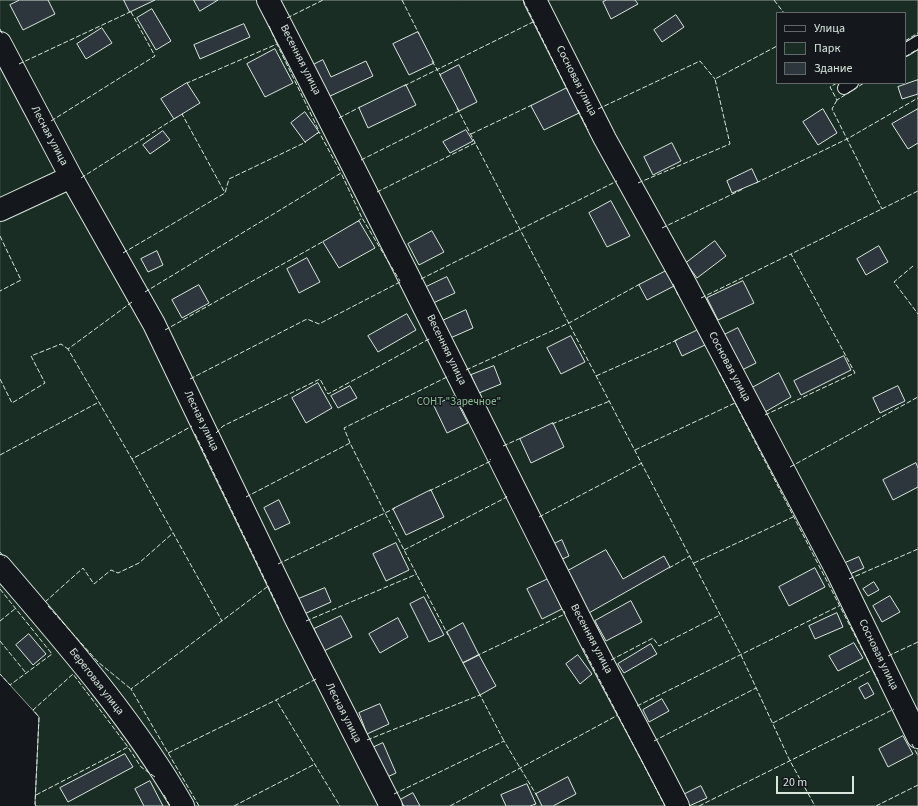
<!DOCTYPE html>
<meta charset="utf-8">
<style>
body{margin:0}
#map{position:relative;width:918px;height:806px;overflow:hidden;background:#14181c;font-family:"Source Sans 3",sans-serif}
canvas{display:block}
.legend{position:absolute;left:776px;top:12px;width:130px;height:72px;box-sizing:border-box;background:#14181c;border:1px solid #626a69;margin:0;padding:5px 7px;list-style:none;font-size:12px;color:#d8e6dc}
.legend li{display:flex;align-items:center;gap:8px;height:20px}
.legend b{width:20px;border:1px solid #626a69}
.scale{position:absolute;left:776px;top:776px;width:78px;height:18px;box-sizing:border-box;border:2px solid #d8e6dc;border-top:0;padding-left:5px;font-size:12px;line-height:14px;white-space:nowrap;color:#d8e6dc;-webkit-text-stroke:3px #14181c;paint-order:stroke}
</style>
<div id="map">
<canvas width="918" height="806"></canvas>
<ul class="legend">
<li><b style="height:5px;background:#14181c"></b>Улица</li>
<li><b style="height:11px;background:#1a2d24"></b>Парк</li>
<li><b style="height:11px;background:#2c363c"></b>Здание</li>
</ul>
<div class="scale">20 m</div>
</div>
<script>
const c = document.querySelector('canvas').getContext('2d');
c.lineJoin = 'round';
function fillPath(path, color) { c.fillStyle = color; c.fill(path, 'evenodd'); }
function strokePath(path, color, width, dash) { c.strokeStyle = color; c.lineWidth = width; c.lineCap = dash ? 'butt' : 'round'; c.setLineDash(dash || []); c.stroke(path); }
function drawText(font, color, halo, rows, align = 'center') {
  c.font = font + ' "Source Sans 3",sans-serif'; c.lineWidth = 3; c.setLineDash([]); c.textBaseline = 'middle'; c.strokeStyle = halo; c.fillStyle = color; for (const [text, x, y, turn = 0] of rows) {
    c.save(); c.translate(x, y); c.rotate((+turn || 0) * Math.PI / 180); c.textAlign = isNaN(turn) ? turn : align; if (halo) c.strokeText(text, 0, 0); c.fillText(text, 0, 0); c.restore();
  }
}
const green = new Path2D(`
 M0,0H918V806H36L35,804L39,717L0,674ZM777,13H905V83H777Z`);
const building = new Path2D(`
 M20,0H48L55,14L23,30L10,5Z
 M124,0H155L130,12Z
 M194,0H218L200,11Z
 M607,0H635L638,4L611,19L603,2Z
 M152,9L171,41L156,50L137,18Z
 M676,15L684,27L662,42L654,30Z
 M244,24L250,37L200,59L194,45Z
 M102,28L112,43L86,59L77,44Z
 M418,32L434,63L409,75L393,44Z
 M275,49L293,83L265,97L247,64Z
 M323,60L331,77L366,61L373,76L326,98L311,66Z
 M459,65L477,102L459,111L440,75Z
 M918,80V94L902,99L898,87Z
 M187,83L200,103L174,119L161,99Z
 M406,85L416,105L368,128L359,108Z
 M567,88L579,113L544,130L531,106Z
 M823,109L837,133L818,145L803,122Z
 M918,109V143L908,149L892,124Z
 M305,112L319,132L305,142L291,123Z
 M466,130L473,141L450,153L443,142Z
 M163,131L170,140L150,154L143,145Z
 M672,143L681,161L653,175L644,157Z
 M752,169L758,182L732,193L727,181Z
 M611,201L630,236L607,247L589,213Z
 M359,221L375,248L339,268L323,242Z
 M432,231L444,252L419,265L408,244Z
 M715,241L726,256L697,278L686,263Z
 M879,246L888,262L866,275L857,259Z
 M157,251L163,265L148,272L141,259Z
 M307,258L320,282L299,293L287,269Z
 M666,271L674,286L647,300L639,285Z
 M447,277L455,293L431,304L424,288Z
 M743,281L754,303L718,320L707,298Z
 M199,285L209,303L182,318L172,300Z
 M466,310L473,328L448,339L440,322Z
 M407,314L416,330L378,352L368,336Z
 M738,328L756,363L742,370L724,335Z
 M698,330L705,345L682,356L675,341Z
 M571,336L585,362L561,374L547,348Z
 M844,356L851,370L801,395L794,381Z
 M494,366L501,384L479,393L471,375Z
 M779,373L791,397L765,412L752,388Z
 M318,383L332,408L306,423L292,398Z
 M350,386L357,398L338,408L331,396Z
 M898,386L905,401L880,413L873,398Z
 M454,396L468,423L447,433L434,406Z
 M553,423L564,447L531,463L520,439Z
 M916,463L918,468V487L893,500L883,480Z
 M431,490L444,517L406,535L393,509Z
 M279,500L290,523L275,530L264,508Z
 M562,540L569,556L558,561L550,546Z
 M396,543L409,570L386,581L373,554Z
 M606,550L623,579L664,556L670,567L587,614L564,573Z
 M859,557L864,568L850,574L845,563Z
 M815,568L825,587L789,606L779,587Z
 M548,579L562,609L542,619L527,589Z
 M874,582L879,590L868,596L863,589Z
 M325,588L331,602L302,615L296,600Z
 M890,596L900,612L882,622L873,606Z
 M424,597L444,635L429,642L410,604Z
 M631,601L642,622L606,641L595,621Z
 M837,613L843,627L815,639L809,626Z
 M341,616L352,637L324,651L314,629Z
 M398,618L408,637L380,653L369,634Z
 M463,623L479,655L463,663L447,632Z
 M29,634L46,654L33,665L16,645Z
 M854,643L863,658L838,671L829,656Z
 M651,644L657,654L624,673L618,664Z
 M479,655L496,686L480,695L463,663Z
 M578,655L592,674L580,684L566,664Z
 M868,683L874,694L865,699L859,688Z
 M662,699L669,711L649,722L643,710Z
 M380,704L389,724L367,734L359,713Z
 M903,736L913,754L888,767L879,749Z
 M383,743L396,773L385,778L372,748Z
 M125,754L133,767L68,802L60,788Z
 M568,777L576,794L553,806H542L536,794Z
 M150,781L163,806H144L135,789Z
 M527,784L536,804L530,806H506L501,795Z
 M701,786L707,798L689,806L683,795Z
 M413,793L420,806H404L400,800Z`);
const lane = new Path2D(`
 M905,50L918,42
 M844,88L852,83`);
const street = new Path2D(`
 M268,0C374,204 475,411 579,617C611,681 646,742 678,806
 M535,0L605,139L686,285L837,571L918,737
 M0,43L71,177L154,324L296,619L391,806
 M0,210L71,177
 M0,566C65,642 133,719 183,806`);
const fence = new Path2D(`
 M402,0L419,34
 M523,0L568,91
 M774,0L784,13
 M287,18L323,0
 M269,26L277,44
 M0,29L3,35
 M905,41L918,33
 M905,57L918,49
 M432,61L441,76
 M19,64L130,12V11
 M837,83L830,87L837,100L864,83
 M188,84L187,83L277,44L319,131
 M404,86L533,22
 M837,100L832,109L882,209
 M457,108L740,653L790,761L815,806
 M598,109L700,61L715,79
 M578,110L588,130
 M183,113L182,114L225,193
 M339,118L360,107
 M51,121L155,56L131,12
 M317,134L319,132L341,173
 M471,134L532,105
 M361,160L459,111
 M81,178L177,117
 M638,183L730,144L715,79L777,46
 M756,183L847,139L918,98
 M377,192L475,143
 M357,222L362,218L400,281
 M662,228L743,189
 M0,236L21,280L0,291
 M123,253L225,193L229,179L306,142
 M913,266L894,282L918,314
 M421,279L617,181
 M673,284L678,295
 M145,292L341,173L362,218
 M701,298L791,254
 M132,302L68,349L132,459L192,426
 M165,330L324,241
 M466,370L569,323L640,284
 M719,372L879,682
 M596,376L677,340
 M0,379L12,403L45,383L31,356L61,344L68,349
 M190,379L307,319L319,324L400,282L401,283
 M765,415L855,373L791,254L918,191
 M552,424L610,401
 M216,433L223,426L320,379L328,394L429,339L430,341
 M195,434L279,609
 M350,443L344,428L449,376
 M503,446L521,438
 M635,450L735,403
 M0,455L99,402
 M132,459L222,621
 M790,467L918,397
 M429,491L491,461L490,459
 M246,497L350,443L385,513L395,508
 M539,517L642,463
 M404,550L507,497L505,494
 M0,552L5,558
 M694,563L793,517
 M278,564L385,513L448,635
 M669,568L690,556
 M849,579L918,549
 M0,589L52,654L10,685L0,674
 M45,602L83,568L94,584L111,570L118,573L139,563L173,533
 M48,606L98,662L131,689
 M0,621L16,608
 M306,621L417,574
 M0,641L26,673
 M583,648L665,806
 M476,656L565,614L564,611
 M888,656L918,642
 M611,660L653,638L659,646L720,615
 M316,679L276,700L340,806
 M637,706L839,606
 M773,723L872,670
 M367,740L480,695L504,741
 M654,741L756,688
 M912,744L918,756
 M168,753L276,700
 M394,794L504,741L537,796
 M36,795L128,747
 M164,795L170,806
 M36,806L35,804L39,717L33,710L73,674L128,747L141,767L155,777
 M199,806L131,689L267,587
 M234,806L315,764
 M450,806L618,715
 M699,806L894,709
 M876,806L918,785`);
const streetNames = [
 ["Весенняя улица",300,60,63],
 ["Сосновая улица",576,81,63],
 ["Лесная улица",49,136,62],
 ["Весенняя улица",446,350,64],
 ["Сосновая улица",729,367,62],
 ["Лесная улица",201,421,64],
 ["Весенняя улица",591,639,62],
 ["Сосновая улица",878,655,64],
 ["Береговая улица",96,682,52],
 ["Лесная улица",343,713,63]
];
const parkNames = [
 ["СОНТ \"Заречное\"",459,403]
];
fillPath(green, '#1a2d24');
strokePath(green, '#939e99', 1);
fillPath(building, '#2c363c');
strokePath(building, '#d8e6dc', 1);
strokePath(lane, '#d8e6dc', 14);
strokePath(street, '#d8e6dc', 24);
strokePath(lane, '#14181c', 12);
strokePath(street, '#14181c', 22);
strokePath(fence, '#d8e6dc', 1, [5, 2]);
drawText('11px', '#d8e6dc', '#14181c', streetNames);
drawText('11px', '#8ac095', '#14181c', parkNames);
</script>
